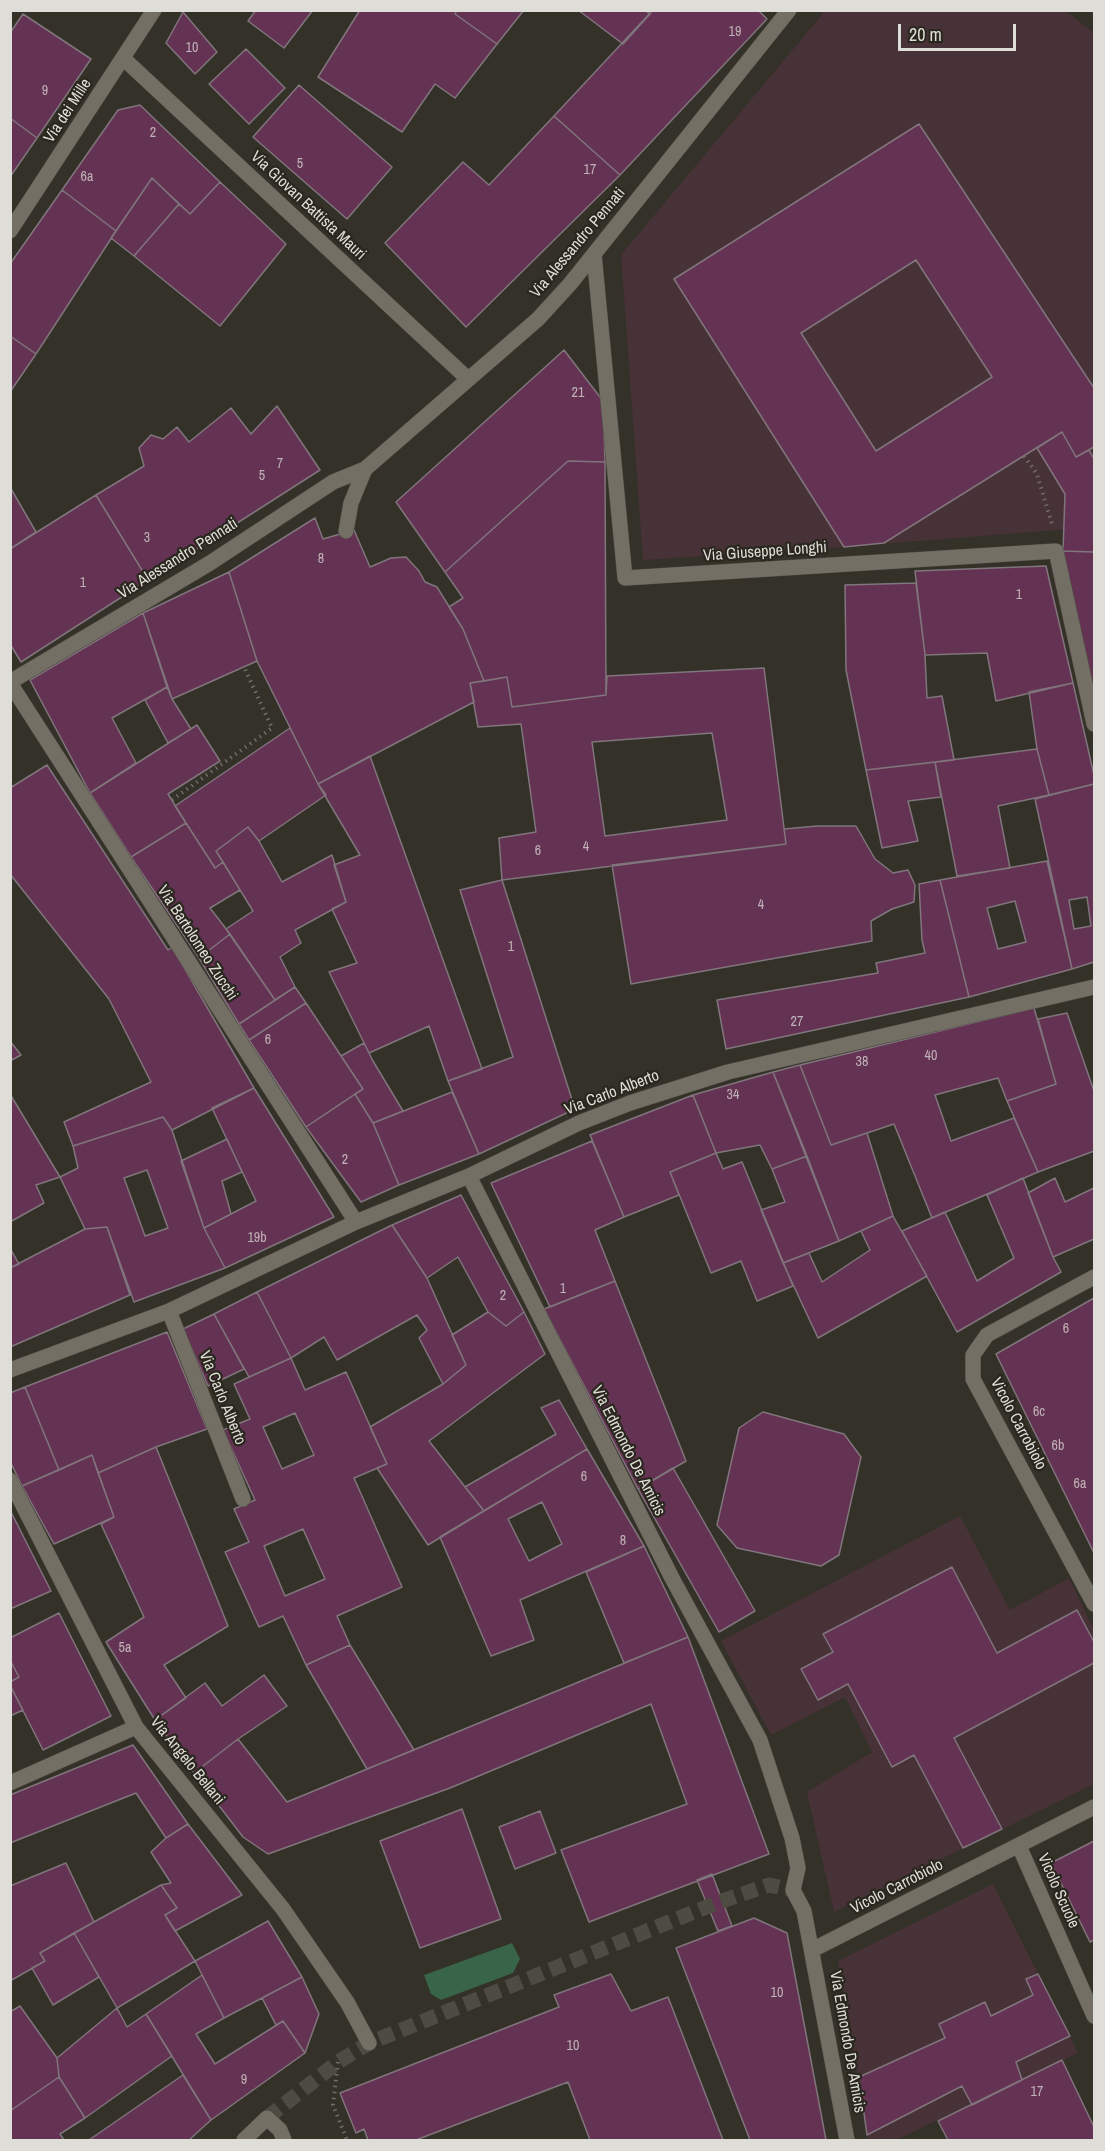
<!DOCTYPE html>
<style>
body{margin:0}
#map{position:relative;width:1105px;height:2151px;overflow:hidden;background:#343128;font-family:"Archivo Narrow",sans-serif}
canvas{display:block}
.frame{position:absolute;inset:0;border:12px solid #dfddd7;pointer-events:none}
.scale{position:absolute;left:898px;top:24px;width:118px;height:27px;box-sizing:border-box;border:3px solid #dfddd7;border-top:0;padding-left:8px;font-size:18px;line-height:21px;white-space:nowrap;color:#dfddd7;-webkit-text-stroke:4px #2a271e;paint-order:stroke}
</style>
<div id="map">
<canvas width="1105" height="2151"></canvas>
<div class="frame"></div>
<div class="scale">20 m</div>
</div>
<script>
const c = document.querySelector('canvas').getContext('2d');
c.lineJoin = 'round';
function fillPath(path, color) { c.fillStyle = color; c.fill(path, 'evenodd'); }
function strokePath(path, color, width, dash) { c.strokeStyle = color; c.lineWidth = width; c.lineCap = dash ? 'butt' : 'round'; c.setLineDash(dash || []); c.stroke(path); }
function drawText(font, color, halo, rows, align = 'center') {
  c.font = font + ' "Archivo Narrow",sans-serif'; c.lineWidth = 4.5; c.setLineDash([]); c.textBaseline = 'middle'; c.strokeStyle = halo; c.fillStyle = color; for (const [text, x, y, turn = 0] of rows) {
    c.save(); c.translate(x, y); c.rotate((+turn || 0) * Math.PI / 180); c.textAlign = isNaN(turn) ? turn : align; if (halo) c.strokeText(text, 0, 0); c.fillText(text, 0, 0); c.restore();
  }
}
const education = new Path2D(`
 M825,11H1066L1094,33V527L844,547L643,560L621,255Z
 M960,1516L1010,1610L1069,1578L1094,1630V1784L834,1912L807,1792L872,1752L845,1697L771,1735L721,1641Z
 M993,1884L1078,2053L896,2140H868L838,1961Z`);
const green = new Path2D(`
 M512,1943L520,1959L513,1973L441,2000L431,1994L424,1975Z`);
const building = new Path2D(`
 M256,10H313L284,48L248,21Z
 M360,10H457L455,14L497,44L455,98L435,84L402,132L318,77Z
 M457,10H524L497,44L455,14Z
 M578,10H645L650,14L623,44Z
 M653,10H758L767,19L620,175L554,116Z
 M183,12L217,52L195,74L166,43Z
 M23,14L91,59L37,138L10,118V33Z
 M246,49L285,88L249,124L209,84Z
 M299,85L392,167L347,219L253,137Z
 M140,105L220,182L190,214L152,178L116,231L62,190L118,110Z
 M554,116L620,175L466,327L385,243L463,162L489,185Z
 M10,118L37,138L10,177Z
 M919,124L1094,388V447L1076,457L1062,432L884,543L844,547L674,279ZM916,260L992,377L876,451L801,333Z
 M152,178L179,204L134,256L111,238Z
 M220,182L286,244L220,326L134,256L179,204L190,214Z
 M62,190L116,231L36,354L10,336V264Z
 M10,336L36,354L10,392Z
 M564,350L603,401L605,462L568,461L445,572L396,502Z
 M277,406L320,470L148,580L96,495L144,466L139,448L151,435L163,439L177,427L189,442L231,408L251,434Z
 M1062,432L1076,457L1089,450L1094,459V552L1063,551L1065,494L1037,448Z
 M568,461L605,462L606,695L512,707L507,677L484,681L463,629L449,607L463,598L445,572Z
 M10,487L36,532L10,549Z
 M96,495L148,580L21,662L10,644V549Z
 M315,518L323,539L354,530L370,567L391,558L406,557L419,571L425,582L437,587L463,629L484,681L470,683L474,702L318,784L257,661L229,572Z
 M1063,551L1094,552V701Z
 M1046,566L1073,683L996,701L987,653L925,655L915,571Z
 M229,572L257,661L172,699L143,613Z
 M916,583L925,655L927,698L942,696L954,760L866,770L846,670L845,585Z
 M143,613L167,687L112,718L136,763L90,793L30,680Z
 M764,668L786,844L502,880L499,838L536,832L521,724L478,727L470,683L507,677L512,707L606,695L607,676ZM712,733L727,820L605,836L592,742Z
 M1073,683L1094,775V784L1049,795L1037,749L1029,692Z
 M167,687L172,699L191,729L168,743L145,700Z
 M197,725L220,761L168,794L186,823L131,857L90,793Z
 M290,728L318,784L326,795L259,841L248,827L216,851L223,862L215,868L175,806Z
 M1037,749L1049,795L998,806L1010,868L957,876L935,762Z
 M370,756L482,1069L448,1081L429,1026L369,1053L329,972L357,963L332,909L346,902L334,865L360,855L318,784Z
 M935,762L941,797L908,801L918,841L882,848L866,770Z
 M47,765L168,950L172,947L254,1088L172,1130L163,1117L73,1146L64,1122L151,1082L109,999L10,874V788Z
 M1094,784V962L1072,969L1035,799ZM1087,897L1091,926L1074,929L1069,900Z
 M186,823L215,868L223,862L240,890L210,908L230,934L199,958L131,857Z
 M817,826H856L875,859L893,873L908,870L915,885L914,902L892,909L871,921L872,941L631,984L612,865L786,844L784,829Z
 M248,827L259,841L282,882L332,855L346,902L295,930L301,943L280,957L295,987L275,1000L226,929L253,911L216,851Z
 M1047,861L1072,969L969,997L940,880ZM1015,901L1026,942L998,949L987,908Z
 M502,880L575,1109L479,1154L448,1081L513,1057L460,890Z
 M940,880L969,997L726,1049L717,1000L878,973L876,963L925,953L922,940L919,884Z
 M230,934L275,1000L239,1024L199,958Z
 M295,987L306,1003L249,1040L239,1024Z
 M306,1003L363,1089L306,1127L249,1040Z
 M1034,1008L1056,1084L1007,1101L998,1078L935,1095L951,1141L1014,1118L1038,1172L932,1218L894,1124L831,1145L800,1065Z
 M1067,1013L1094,1091V1151L1038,1172L1007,1101L1056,1084L1038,1019Z
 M10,1041L21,1055L10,1061Z
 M364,1043L373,1061L403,1111L373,1123L355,1094L363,1089L341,1056Z
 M800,1065L831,1145L867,1133L893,1216L839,1241L773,1072Z
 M773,1072L807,1156L772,1169L760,1145L716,1153L693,1095Z
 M254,1088L334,1217L225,1268L204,1228L256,1201L212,1108Z
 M452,1092L479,1154L399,1185L373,1123Z
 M10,1094L60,1177L36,1185L44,1203L10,1222Z
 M355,1094L373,1123L399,1185L361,1202L306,1127Z
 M693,1095L716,1153L670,1172L679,1195L624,1217L590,1135Z
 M163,1117L172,1130L204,1228L225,1268L134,1302L107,1227L85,1229L60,1177L78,1168L73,1146ZM147,1170L168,1228L145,1236L124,1178Z
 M227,1139L242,1172L222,1181L231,1214L204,1228L181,1161Z
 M592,1141L624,1217L595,1230L615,1281L550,1307L491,1183Z
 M716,1153L723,1169L742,1162L793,1286L757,1301L741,1261L711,1273L670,1172Z
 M807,1156L839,1241L783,1263L761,1210L785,1202L772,1169Z
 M1023,1178L1053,1257L1061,1272L957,1332L902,1231L945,1212L977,1281L1014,1258L987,1195Z
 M1055,1178L1065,1202L1094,1188V1239L1053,1257L1028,1193Z
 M461,1195L524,1312L506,1326L488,1312L458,1257L427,1278L392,1225Z
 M893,1216L927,1276L818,1338L783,1263L809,1253L822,1282L870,1250L861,1231Z
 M392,1225L427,1278L466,1365L443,1384L419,1338L427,1330L417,1315L337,1360L324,1337L291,1358L257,1292Z
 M107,1227L130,1295L10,1347V1268L85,1229Z
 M10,1248L19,1264L10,1268Z
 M615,1281L686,1461L638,1489L544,1309Z
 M257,1292L291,1358L249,1377L214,1314Z
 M1094,1298V1553L996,1354Z
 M488,1312L506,1326L524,1312L545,1354L429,1441L484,1511L428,1545L377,1468L387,1464L370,1427L443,1384L466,1365L452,1335Z
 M214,1314L244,1369L208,1386L183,1329Z
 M167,1332L207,1429L156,1447L98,1473L92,1455L59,1470L25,1387Z
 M291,1358L305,1390L346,1372L387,1464L354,1478L402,1587L337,1616L350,1645L306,1665L283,1616L259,1627L225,1552L249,1542L234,1509L255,1500L223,1430L250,1419L234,1384ZM295,1413L314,1455L282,1469L263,1427ZM303,1529L325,1579L285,1596L264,1546Z
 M25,1387L59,1470L22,1486L10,1461V1393Z
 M559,1400L587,1449L484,1511L465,1487L556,1434L541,1408Z
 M763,1412L844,1434L861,1457L839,1555L821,1566L737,1548L717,1525L739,1428Z
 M156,1447L228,1626L164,1665L186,1698L155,1720L106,1642L144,1617L101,1524L114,1517L98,1473Z
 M587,1449L644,1546L520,1600L534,1640L491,1656L440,1537ZM542,1502L562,1544L529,1561L508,1519Z
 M92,1455L114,1517L54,1544L22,1486Z
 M673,1468L755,1611L719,1632L638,1489Z
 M10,1510L51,1591L10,1609Z
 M644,1546L688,1637L624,1663L586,1572Z
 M952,1567L997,1653L1077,1610L1094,1642V1663L954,1738L1002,1829L963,1848L914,1755L892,1767L848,1684L818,1700L801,1669L833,1652L823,1634Z
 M59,1613L111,1716L43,1750L10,1685V1682L19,1677L10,1660V1638Z
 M688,1637L769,1854L589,1922L561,1850L687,1804L651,1704L450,1788L268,1854L243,1837L194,1773L238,1739L287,1802Z
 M350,1645L414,1750L367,1769L306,1665Z
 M10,1660L19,1677L10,1682Z
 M264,1675L287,1706L238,1739L194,1773L155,1720L205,1683L222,1706Z
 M10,1685L23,1710L10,1716Z
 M133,1745L188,1824L166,1838L136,1793L10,1843V1795Z
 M462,1809L501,1919L420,1948L380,1841Z
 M540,1811L556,1853L515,1869L499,1827Z
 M188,1824L242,1895L175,1931L165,1915L177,1908L161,1885L171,1883L151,1852L166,1838Z
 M1094,1841V1940L1090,1942L1051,1863Z
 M66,1863L94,1922L40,1953L45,1961L10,1981V1886Z
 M712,1874L732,1926L718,1931L697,1880Z
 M161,1885L177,1908L165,1915L195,1961L117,2008L74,1933Z
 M754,1918L787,1933L826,2140H750L676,1948Z
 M268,1921L302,1977L224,2018L195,1961Z
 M74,1933L99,1977L53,2005L32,1968L45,1961L40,1953Z
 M611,1974L631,2011L668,1997L723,2140H590L568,2082L416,2140H368L364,2129L356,2133L340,2093L559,2007L554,1995Z
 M1038,1974L1070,2036L1016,2062L1022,2080L972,2105L962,2086L867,2135L859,2077L945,2038L939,2024L985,2002L991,2016L1033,1995L1026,1979Z
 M202,1975L224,2018L196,2034L215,2064L283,2021L305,2053L211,2120L146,2014Z
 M302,1977L319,2014L305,2053L283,2021L276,2025L262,1998Z
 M20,2006L57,2058L59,2077L10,2111V2012Z
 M117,2008L127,2027L146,2014L172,2056L85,2118L59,2077L57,2058Z
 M1062,2060L1094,2127V2140H948L938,2121Z
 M183,2075L211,2120L189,2140H89Z
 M59,2077L85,2118L60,2134L64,2140H10V2111Z`);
const streetTunnel = new Path2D(`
 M267,2118L338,2062L369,2043L719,1902L769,1885L793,1890`);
const path = new Path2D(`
 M1024,456L1037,474L1052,524
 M172,800L272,728L244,667
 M338,2062L333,2105L347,2140`);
const street = new Path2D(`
 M124,59L468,379
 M10,231L154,10
 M594,254L625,578L1056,551L1094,724
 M346,531L351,503L365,469L538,319L570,284L789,10
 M10,682L210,563L333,482L365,469
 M10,683L356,1222
 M469,1176L672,1578L760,1740L792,1838L798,1868L793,1890L804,1911L847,2140
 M1094,1277L987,1335L973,1355V1379L1094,1604
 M169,1311L243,1499
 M10,1370L169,1311L356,1222L469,1176L579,1123L630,1103L728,1072L1094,987
 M10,1480L136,1727L283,1909L347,2002L369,2043
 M10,1783L136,1727
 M1019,1846L1094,2016
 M812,1950L1094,1807
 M244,2140L267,2118L280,2130L284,2140`);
const numberNames = [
 ["19",735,32],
 ["10",192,48],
 ["9",45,91],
 ["2",153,133],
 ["5",300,164],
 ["17",590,170],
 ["6a",87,177],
 ["21",578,393],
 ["7",280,464],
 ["5",262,476],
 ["3",147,538],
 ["8",321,559],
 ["1",83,583],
 ["1",1019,595],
 ["4",586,847],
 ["6",538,851],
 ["4",761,905],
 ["1",511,947],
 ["27",797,1022],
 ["6",268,1040],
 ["40",931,1056],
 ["38",862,1062],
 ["34",733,1095],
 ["2",345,1160],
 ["19b",257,1238],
 ["1",563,1289],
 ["2",503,1296],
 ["6",1066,1329],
 ["6c",1039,1412],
 ["6b",1058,1446],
 ["6",584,1477],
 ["6a",1080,1484],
 ["8",623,1541],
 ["5a",125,1648],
 ["10",777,1993],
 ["10",573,2046],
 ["9",244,2080],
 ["17",1037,2092]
];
const streetNames = [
 ["Via dei Mille",68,111,-57],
 ["Via Giovan Battista Mauri",308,206,43],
 ["Via Alessandro Pennati",578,243,-50],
 ["Via Giuseppe Longhi",765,552,-4],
 ["Via Alessandro Pennati",178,559,-32],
 ["Via Bartolomeo Zucchi",197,943,57],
 ["Via Carlo Alberto",612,1093,-21],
 ["Via Carlo Alberto",222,1398,68],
 ["Vicolo Carrobiolo",1018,1424,62],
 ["Via Edmondo De Amicis",628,1451,63],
 ["Via Angelo Bellani",187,1761,51],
 ["Vicolo Carrobiolo",897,1887,-27],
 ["Vicolo Scuole",1058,1891,66],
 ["Via Edmondo De Amicis",847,2042,80]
];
fillPath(education, '#473237');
fillPath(green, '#386449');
fillPath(building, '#643353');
strokePath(building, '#80757c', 1.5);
strokePath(streetTunnel, '#4e4b42', 15, [15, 8]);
strokePath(street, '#4f4c44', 16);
strokePath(path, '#716e66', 4, [1.5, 4.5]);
strokePath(street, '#736f65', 15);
drawText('14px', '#c0b2b6', null, numberNames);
drawText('16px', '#dfddd7', '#2a271e', streetNames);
</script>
